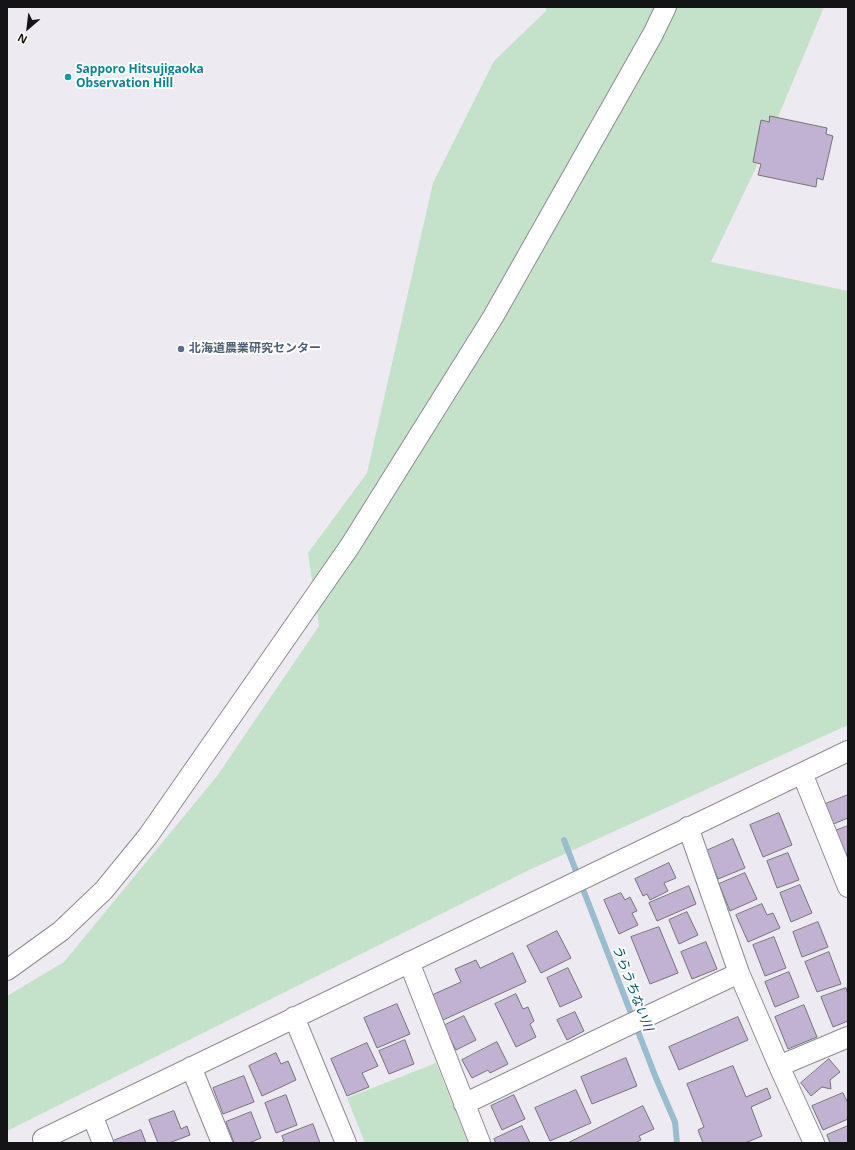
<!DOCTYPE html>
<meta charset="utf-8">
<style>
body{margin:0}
#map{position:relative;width:855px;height:1150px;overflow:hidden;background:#edeaf1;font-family:"Open Sans",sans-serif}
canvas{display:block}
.frame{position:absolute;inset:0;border:8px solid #141316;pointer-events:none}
.north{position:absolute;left:8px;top:8px;width:40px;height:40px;-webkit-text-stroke:3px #fff;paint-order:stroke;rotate:208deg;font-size:11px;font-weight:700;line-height:16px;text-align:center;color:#141316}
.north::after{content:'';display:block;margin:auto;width:14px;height:18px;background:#141316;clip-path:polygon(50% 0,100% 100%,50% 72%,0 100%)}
</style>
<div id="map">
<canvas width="855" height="1150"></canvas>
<div class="frame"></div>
<div class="north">N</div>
</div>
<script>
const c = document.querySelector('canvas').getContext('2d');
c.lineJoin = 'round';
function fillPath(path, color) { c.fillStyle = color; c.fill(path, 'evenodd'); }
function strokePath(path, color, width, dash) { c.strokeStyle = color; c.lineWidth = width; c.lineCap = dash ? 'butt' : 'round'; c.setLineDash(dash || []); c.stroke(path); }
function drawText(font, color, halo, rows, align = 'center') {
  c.font = font + ' "Open Sans","Noto Sans JP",sans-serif'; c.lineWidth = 4; c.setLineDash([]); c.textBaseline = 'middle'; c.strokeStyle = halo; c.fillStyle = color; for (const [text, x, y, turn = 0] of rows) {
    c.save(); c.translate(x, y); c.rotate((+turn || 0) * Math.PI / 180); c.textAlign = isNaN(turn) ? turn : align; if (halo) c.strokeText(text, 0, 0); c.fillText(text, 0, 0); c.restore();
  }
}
const green = new Path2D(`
 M546,7H824L763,153L711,262L848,291V725L527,871L7,1131V996L64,962L217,776L319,626L308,553L367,473L433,183L494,61L546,11Z
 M436,1063L468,1143H365L347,1098Z`);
const stream = new Path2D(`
 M564,840L656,1078L675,1122L677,1143`);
const building = new Path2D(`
 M770,116L827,128L826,134L833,136L823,180L817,178L816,187L758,175L761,164L753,162L761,120L769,122Z
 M848,795V818L831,825L823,805Z
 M779,813L792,845L763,857L750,825Z
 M848,826V859L846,853L841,855L832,832Z
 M733,839L745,868L718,879L706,851Z
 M788,853L799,880L777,888L767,861Z
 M669,863L676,878L664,883L668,891L650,900L647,894L643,896L635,879Z
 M745,873L757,899L730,911L719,884Z
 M800,885L812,913L791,922L780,893Z
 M689,886L696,904L657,921L649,903Z
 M621,893L625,900L630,897L637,911L632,913L638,925L619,934L604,900Z
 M762,904L767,915L773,913L780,928L748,942L736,915Z
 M687,912L698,935L679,944L669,920Z
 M818,922L828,947L802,957L793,932Z
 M659,927L678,973L650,984L631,937Z
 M557,931L571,958L541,973L527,946Z
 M774,937L786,968L765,976L753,945Z
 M706,942L717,969L692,979L681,952Z
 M829,952L841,984L817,992L805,962Z
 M513,953L526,982L443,1020L432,995L461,982L455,969L476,960L480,968Z
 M568,968L582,997L560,1007L547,978Z
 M789,972L799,997L775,1007L765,982Z
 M846,988L848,994V1021L833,1027L821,997Z
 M516,994L523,1009L528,1007L534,1021L530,1024L536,1037L516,1047L495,1004Z
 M397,1004L410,1034L377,1048L364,1018Z
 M804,1005L817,1037L788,1049L775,1017Z
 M575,1012L584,1031L567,1040L557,1020Z
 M464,1016L476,1040L456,1050L443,1026Z
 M738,1017L748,1040L679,1070L669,1047Z
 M405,1040L414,1064L389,1074L379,1051Z
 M497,1042L508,1064L490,1073L488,1070L472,1078L462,1060Z
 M367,1043L378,1066L362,1073L369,1087L347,1096L331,1059Z
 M276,1053L281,1064L288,1061L296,1080L262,1096L249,1066Z
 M626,1058L637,1086L592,1104L581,1077Z
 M829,1059L840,1072L830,1080L831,1089L822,1087L811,1096L801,1083Z
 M733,1066L746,1097L767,1088L771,1098L751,1107L762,1136L745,1143H703L698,1130L704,1127L687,1084Z
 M244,1076L254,1102L223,1114L213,1088Z
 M576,1090L591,1123L550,1141L535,1108Z
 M843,1093L848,1103V1119L823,1130L812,1106Z
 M286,1095L297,1125L276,1133L265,1103Z
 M514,1095L525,1119L502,1130L491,1106Z
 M643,1106L654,1129L639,1136L641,1140L635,1143H568Z
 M174,1111L181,1129L187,1126L190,1135L169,1143H158L149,1120Z
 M251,1112L261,1138L249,1143H234L226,1122Z
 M313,1124L320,1143H281L284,1141L282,1136Z
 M522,1126L530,1143H496L494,1139Z
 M848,1126V1143H830L827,1135Z
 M141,1130L146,1143H114L113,1141Z`);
const minor = new Path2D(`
 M802,773L848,887
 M688,827L739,973L779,1066L814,1143
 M409,962L480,1143
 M7,970L61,931L104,890L148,836L350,546L493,317L653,34L666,7
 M294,1017L346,1143
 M779,1066L848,1037
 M191,1067L222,1143
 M464,1104L620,1029L739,973
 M92,1115L103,1143
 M43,1139L848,751`);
const markers = [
 [68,77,4,"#0f9aa8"],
 [181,349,4,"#5c6f8a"]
];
const cultureNames = [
 ["Sapporo Hitsujigaoka",76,70],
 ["Observation Hill",76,84]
];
const serviceNames = [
 ["北海道農業研究センター",189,349]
];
const waterNames = [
 ["うらうちない川",632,988,69]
];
fillPath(green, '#c4e1c9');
strokePath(stream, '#99bdce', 6);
fillPath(building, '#c1b2d1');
strokePath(building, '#76737a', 1);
strokePath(minor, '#8f8b93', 22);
strokePath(minor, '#fff', 20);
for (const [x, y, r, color] of markers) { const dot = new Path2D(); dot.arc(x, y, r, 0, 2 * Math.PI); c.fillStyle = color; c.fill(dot); strokePath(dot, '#fff', 1.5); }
drawText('bold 12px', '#0d838f', '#fff', cultureNames, 'left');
drawText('bold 12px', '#4e5e75', '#fff', serviceNames, 'left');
drawText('italic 13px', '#034d66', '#fff', waterNames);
</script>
